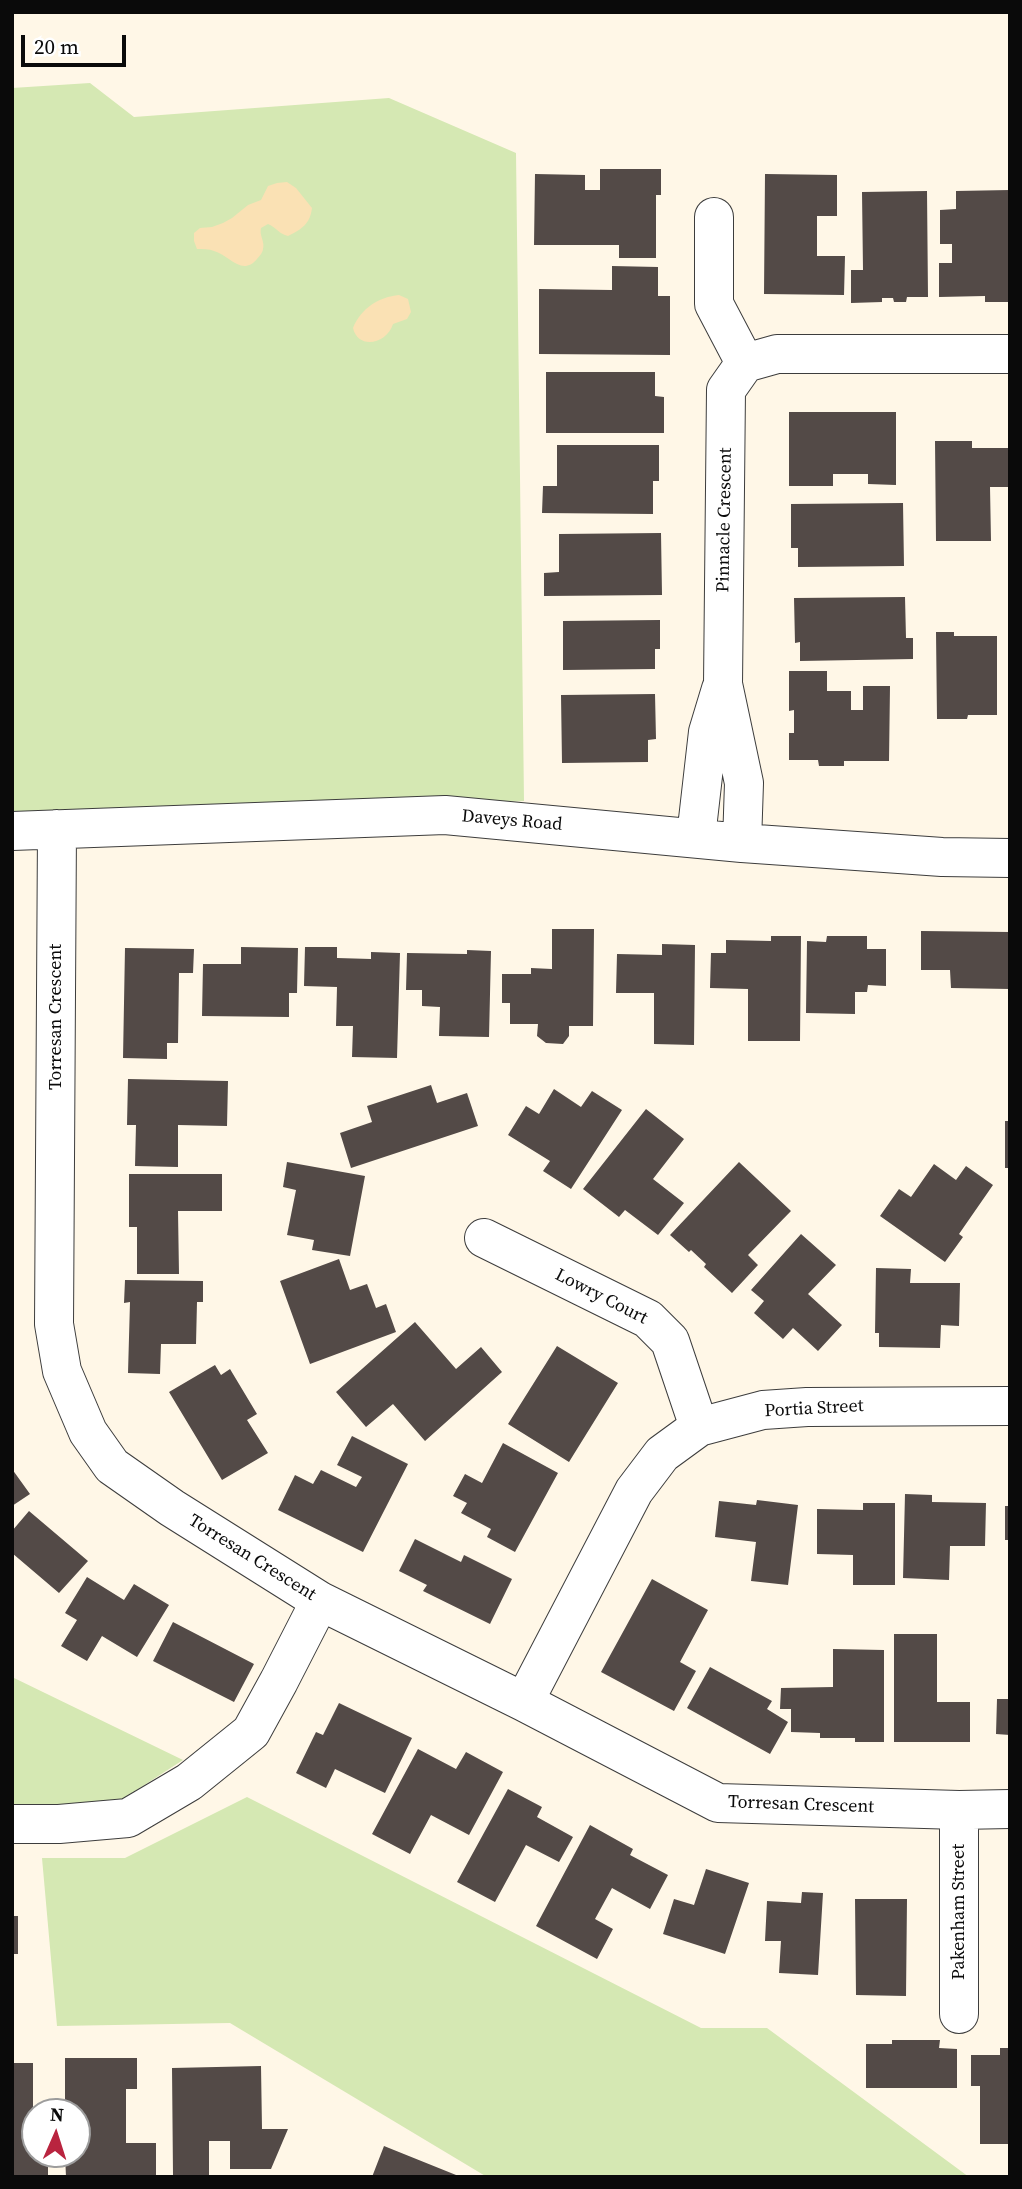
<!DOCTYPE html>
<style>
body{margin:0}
#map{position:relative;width:1022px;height:2189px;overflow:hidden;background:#fff7e7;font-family:"Source Serif 4",serif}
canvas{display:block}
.frame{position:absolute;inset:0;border:14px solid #0a0a0a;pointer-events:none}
.north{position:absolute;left:21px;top:2098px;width:70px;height:70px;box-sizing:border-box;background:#fff;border:2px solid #9d9d9d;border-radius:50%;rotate:3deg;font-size:19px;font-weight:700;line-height:28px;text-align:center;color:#0a0a0a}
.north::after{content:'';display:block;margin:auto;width:24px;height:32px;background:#b9243f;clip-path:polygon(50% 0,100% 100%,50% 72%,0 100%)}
.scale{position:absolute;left:21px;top:35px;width:105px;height:32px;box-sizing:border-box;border:4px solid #0a0a0a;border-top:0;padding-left:9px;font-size:21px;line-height:24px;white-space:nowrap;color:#0a0a0a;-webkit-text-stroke:5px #fff;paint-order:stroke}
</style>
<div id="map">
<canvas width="1022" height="2189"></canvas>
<div class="frame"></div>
<div class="north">N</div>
<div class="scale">20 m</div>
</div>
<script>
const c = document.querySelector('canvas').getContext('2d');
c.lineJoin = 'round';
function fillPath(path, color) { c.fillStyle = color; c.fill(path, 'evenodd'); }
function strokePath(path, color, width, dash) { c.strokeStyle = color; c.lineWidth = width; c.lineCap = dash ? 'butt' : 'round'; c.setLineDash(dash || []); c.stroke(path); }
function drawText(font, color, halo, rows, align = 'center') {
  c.font = font + ' "Source Serif 4",serif'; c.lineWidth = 7; c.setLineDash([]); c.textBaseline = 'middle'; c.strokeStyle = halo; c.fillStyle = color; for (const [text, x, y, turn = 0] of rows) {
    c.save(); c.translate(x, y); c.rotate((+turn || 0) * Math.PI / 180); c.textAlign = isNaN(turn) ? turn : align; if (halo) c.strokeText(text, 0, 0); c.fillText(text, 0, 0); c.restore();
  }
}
const green = new Path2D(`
 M90,83L134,117L389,98L516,153L524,801L12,826V88Z
 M12,1677L183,1760L115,1804L12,1810Z
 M247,1797L701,2028H767L969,2177H487L230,2023L57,2026L42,1858H125Z`);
const sand = new Path2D(`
 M287,182L296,188L312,208C310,224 302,229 288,236C279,234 277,228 268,224L261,228C259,236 265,241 263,249C263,252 259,257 257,259C242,277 229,255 214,251C209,249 203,249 197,249L194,241V233L200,228L212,227L223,223L232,218L248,205L261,200L268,186L277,183Z
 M399,295L408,299L411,312L407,319L393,324C387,344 358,350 353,328C361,308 379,297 399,295Z`);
const building = new Path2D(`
 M600,169H661V195H656V258H619V245H534L535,174L585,175V190H600Z
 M765,174L837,175V216H817V256H845L844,295L764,294Z
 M1010,190V302H985V296L939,297V263H952V244H940V210L956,209V191Z
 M927,191L928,297H907L906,302H894L893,298H882V302L851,303V270H863L862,192Z
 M612,266L658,267V296H670V355L539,354V289L612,290Z
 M546,372H655V396L664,397V433H546Z
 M789,412H896V485L868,484V474H833V486H789Z
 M935,441H972V448H1008V487H990L991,541H936Z
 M557,445H659V481H653V514L542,513L543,486H557Z
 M903,503L904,566L798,567V548H791V504Z
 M661,533L662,595L544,596V573L559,572V534Z
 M905,597L906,638H913V659L800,661V642L795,643L794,598Z
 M660,620V649H655V669L563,670V621Z
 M936,632H954V636H997V715H968L967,719H937Z
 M789,671H827V691H851V710H863V686H890L889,761H844V766H819L818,760H789V733H794V710L789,711Z
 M655,694L656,739L648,740V762L562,763L561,695Z
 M552,929H594L593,1026H569V1036L563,1044L546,1043L537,1036L538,1024H510V1003H502V974H531V968L552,969Z
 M921,931L1010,932V989L951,988L950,970H921Z
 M771,936H801L800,1041H748V989L710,988L711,953H726V940L771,941Z
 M827,936H867V949H886V986L868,985L867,992H855V1014L806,1013L807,941L826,942Z
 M662,944L695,945L694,1045L654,1044V993H616L617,954L662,955Z
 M241,947L298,948L297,993H289V1017L202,1016L203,964H241Z
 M305,947H337V958L371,959V952L400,953L397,1058L352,1057L353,1026H336L337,987L304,986Z
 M125,948L194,949L193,973H179L178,1043H167V1059L123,1058Z
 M467,950L491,951L489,1037L439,1036L440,1007L422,1006V990H406L407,953L467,954Z
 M128,1079L228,1081L227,1126L178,1125V1167L135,1166L136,1125H127Z
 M431,1085L437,1103L467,1093L478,1126L351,1168L340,1133L372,1122L367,1106Z
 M554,1089L581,1107L592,1091L622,1110L571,1189L543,1171L550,1161L508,1135L526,1106L539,1114Z
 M646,1109L684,1139L653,1179L684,1203L658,1235L625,1210L619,1217L583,1189Z
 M1005,1121H1010V1168H1005Z
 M287,1162L365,1176L350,1256L312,1250L314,1240L287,1235L296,1190L283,1187Z
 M739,1162L791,1211L748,1255L758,1265L732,1293L704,1267L706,1264L691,1250L689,1252L670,1235Z
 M934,1164L956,1180L966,1166L993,1185L959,1234L963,1237L945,1262L880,1216L899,1189L911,1197Z
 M129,1174H222V1211H178L179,1274H137V1227H129Z
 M801,1234L836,1265L808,1294L842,1325L818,1351L793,1328L783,1339L754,1313L764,1301L751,1290Z
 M339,1259L350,1290L367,1284L376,1308L386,1304L396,1332L310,1364L280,1281Z
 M876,1268L911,1269L910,1283H960L959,1326L941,1325L940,1348L879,1347V1333H875Z
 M125,1280L203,1281V1302H197L196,1344H161L160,1374L128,1373L130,1302L124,1303Z
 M415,1322L456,1369L481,1347L502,1372L425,1441L393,1404L366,1427L336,1392Z
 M557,1346L618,1383L569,1462L508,1424Z
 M215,1365L221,1375L230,1369L257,1414L247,1420L268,1453L222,1480L169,1392Z
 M352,1436L408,1464L363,1552L278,1510L295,1475L313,1484L321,1470L356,1487L362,1477L337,1465Z
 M503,1443L558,1473L515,1552L487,1537L491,1529L461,1513L467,1503L453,1496L465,1474L482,1483Z
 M12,1469L30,1494L12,1506Z
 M905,1494L932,1495V1502L986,1503L985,1546H950L949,1580L903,1578Z
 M757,1500L798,1505L788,1585L751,1581L756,1542L715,1537L719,1501L756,1505Z
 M863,1503H895V1585H853V1555L817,1554V1509L863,1510Z
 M1005,1506H1010V1540H1005Z
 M29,1511L88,1561L59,1593L12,1553V1531Z
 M415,1539L461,1562L464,1555L512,1579L490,1624L423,1591L427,1585L399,1571Z
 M87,1577L124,1600L134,1584L169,1605L137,1657L102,1636L87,1661L61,1646L77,1620L65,1613Z
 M652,1579L708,1610L680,1662L696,1671L674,1711L601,1672Z
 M173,1622L254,1664L234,1702L153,1661Z
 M894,1634H937V1702H970V1742H894Z
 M833,1649L884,1650V1742H855V1738H820V1733L791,1732V1709H780L781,1688L833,1687Z
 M710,1667L772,1701L767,1709L788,1722L770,1754L687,1708Z
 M997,1699H1010V1735L996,1734Z
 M339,1703L412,1738L385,1793L335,1769L326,1788L296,1773L316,1732L323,1735Z
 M418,1749L456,1769L466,1752L503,1772L469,1835L431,1815L410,1854L372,1834Z
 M508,1789L542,1807L537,1817L573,1837L559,1862L526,1845L495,1902L457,1882Z
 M590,1825L633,1849L630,1855L668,1875L650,1909L612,1888L595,1919L613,1929L597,1959L536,1926Z
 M706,1869L749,1883L725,1954L663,1934L674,1899L694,1905Z
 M802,1892L823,1893L818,1975L779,1973L781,1941H765L767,1901L801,1903Z
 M855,1899H907L906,1996L856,1995Z
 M12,1916H18V1954H12Z
 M892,2040H940L939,2048L957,2049V2088H866V2044H892Z
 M1000,2048H1010V2144H980V2086H971V2055H1000Z
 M65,2058H137V2089H126V2143H156V2177H66L65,2154H77V2112H65Z
 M12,2063H33V2134H35V2154H48V2177H12Z
 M261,2066L262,2129H288L271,2169H230V2141H209V2175H173L172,2068Z
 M384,2146L461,2177H372Z`);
const minor = new Path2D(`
 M714,217V304L745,363
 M57,829L54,1324L62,1371L88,1432L112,1466L172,1508L320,1601L524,1702L718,1803L959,1810L1010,1809
 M12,831L445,815L742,843L942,857L1010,858
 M696,837L708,732L721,689
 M742,843L744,783L723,684L726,390L745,363L777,354H1010
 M484,1238L648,1319L670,1341L699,1427
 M524,1702L634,1491L662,1454L699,1427L763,1410L807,1407L1010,1406
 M12,1824H59L128,1818L189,1782L251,1732L279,1681L320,1601
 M959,2014V1810`);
const streetNames = [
 ["Pinnacle Crescent",725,520,-89],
 ["Daveys Road",512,821,5],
 ["Torresan Crescent",56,1017,-90],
 ["Lowry Court",601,1297,27],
 ["Portia Street",814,1409,-3],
 ["Torresan Crescent",252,1558,32],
 ["Torresan Crescent",801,1805,2],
 ["Pakenham Street",959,1912,-90]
];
fillPath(green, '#d5e8b3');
fillPath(sand, '#fae1b4');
fillPath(building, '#534a47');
strokePath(minor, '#3d3d3d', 40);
strokePath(minor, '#fff', 38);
drawText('18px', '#0a0a0a', '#fff', streetNames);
</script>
